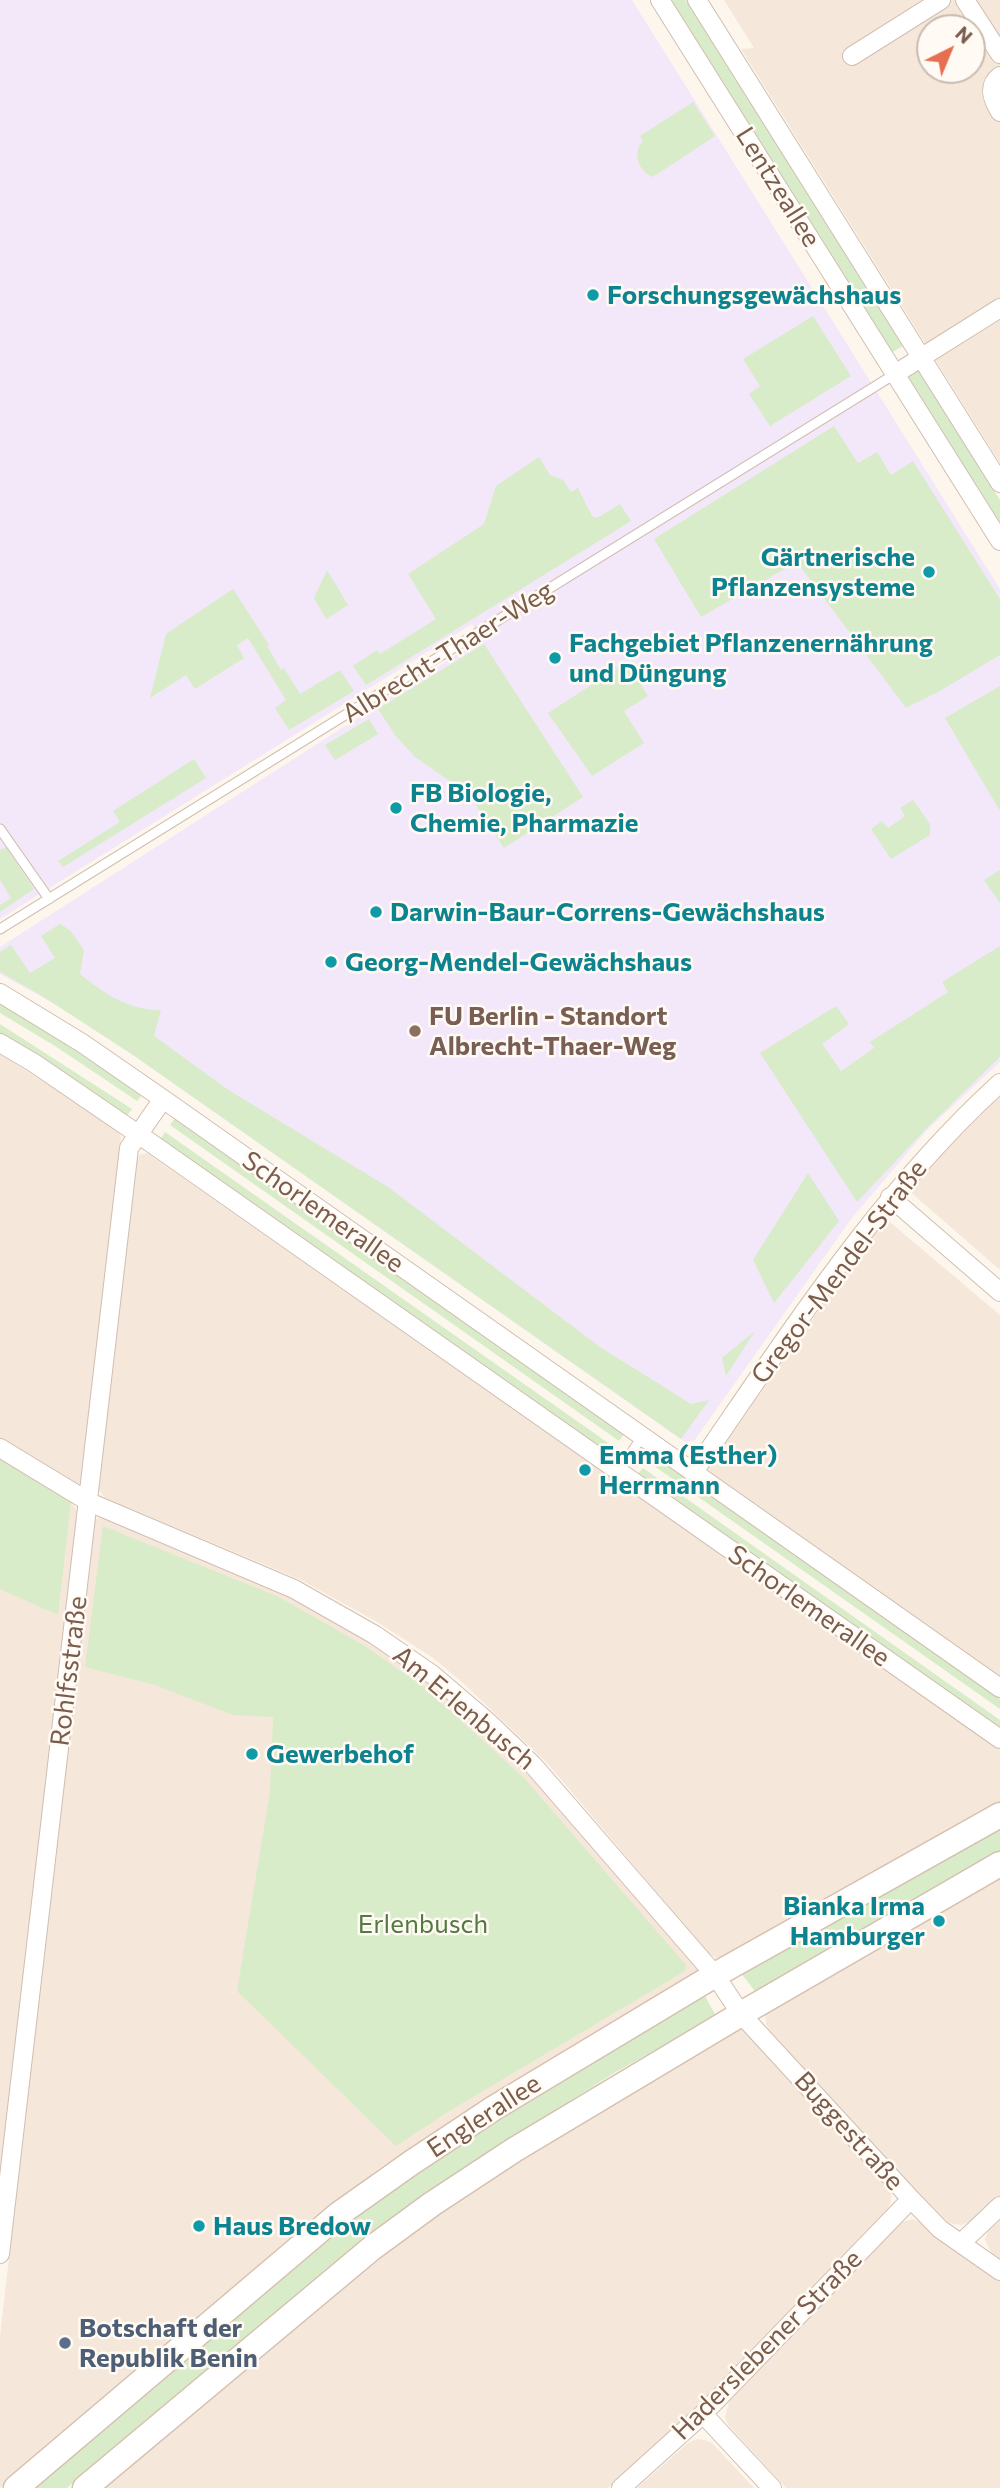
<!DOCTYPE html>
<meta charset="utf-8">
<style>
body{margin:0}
#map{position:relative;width:1000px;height:2488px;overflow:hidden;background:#fdf6ec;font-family:Commissioner,sans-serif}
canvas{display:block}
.north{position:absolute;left:916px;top:14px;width:70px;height:70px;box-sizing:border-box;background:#fffaf3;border:2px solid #cabbb1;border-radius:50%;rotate:43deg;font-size:19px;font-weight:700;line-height:28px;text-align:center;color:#7a5c4d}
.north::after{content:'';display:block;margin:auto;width:24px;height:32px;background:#e76f51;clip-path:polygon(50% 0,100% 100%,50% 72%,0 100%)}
</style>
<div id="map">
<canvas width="1000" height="2488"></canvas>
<div class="north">N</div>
</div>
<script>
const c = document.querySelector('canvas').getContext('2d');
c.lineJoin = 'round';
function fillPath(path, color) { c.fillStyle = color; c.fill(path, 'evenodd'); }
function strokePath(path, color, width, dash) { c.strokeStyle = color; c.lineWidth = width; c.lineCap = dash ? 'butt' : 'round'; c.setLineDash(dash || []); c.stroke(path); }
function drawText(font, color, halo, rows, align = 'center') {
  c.font = font + ' Commissioner,sans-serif'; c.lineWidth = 5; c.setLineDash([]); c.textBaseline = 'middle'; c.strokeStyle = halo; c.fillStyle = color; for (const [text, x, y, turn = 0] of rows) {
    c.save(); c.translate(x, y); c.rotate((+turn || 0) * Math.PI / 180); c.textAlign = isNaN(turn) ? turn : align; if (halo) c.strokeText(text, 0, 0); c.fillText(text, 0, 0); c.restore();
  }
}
const residential = new Path2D(`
 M724,0H1000V463L741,49L754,48ZM930,28H972V70H930Z
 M0,1054L76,1102L117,1130L121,1137L82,1481L77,1486L0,1439Z
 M1000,1095V1270L907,1189Z
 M147,1153L1000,1750V1807L723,1962L709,1954L548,1764L463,1683L433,1658L379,1623L301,1580L105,1498L99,1490V1483L136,1162L139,1155Z
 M885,1218L1000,1315V1678L714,1476L708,1470L709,1463Z
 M0,1458L71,1502L78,1512L0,2183Z
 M102,1516L285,1590L370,1639L429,1680L529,1770L699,1971L694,1979L450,2122L381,2167L314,2219L13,2480L0,2488V2336L94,1520Z
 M1000,1875V2196L972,2221L961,2225L954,2224L948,2222L899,2173L773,2034L766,2025L765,2015L766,2012Z
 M739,2028L751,2036L888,2188L891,2193V2201L888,2208L689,2414L608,2488H101L384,2250L497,2174Z
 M1000,2216V2259L992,2254L985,2240L990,2225Z
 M913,2219L923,2223L962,2255L1000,2281V2488H786L728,2425L725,2417L729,2402L899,2223Z
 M697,2439L705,2440L712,2443L754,2488H637L688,2443Z`);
const education = new Path2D(`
 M0,0H632L1000,589V1062L928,1129L851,1219L694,1441L685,1442L133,1055L60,1007L0,974V947L481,639L472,624L0,919Z`);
const green = new Path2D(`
 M669,0H686L903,346L891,353Z
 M693,102L715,136L653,177C638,171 632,153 643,141L640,136Z
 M813,316L851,376L770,426L749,394L760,386L743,359Z
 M917,368L1000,500V528L905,375Z
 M834,426L858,463L877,452L891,475L913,461L1000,599V655L938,692L906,708L797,562L701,617L654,539Z
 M539,457L550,475L563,480L571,492L578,488L592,516L597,518L620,504L631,521L366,685L353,666L377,650L380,654L436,619L408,574L484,524L496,486Z
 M327,570L348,605L326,619L314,598Z
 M233,589L269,645L267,646L281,670L284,668L300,694L340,670L354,691L289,730L275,708L286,700L248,638L237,645L244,658L195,689L186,675L150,698L166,634Z
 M484,644L583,797L504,848L474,802L457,786L415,757L395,735L378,709Z
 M627,662L648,696L624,711L644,743L592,776L548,713Z
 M1000,686V811L945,718Z
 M369,719L378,734L335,760L325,745Z
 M194,759L206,778L63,867L58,861L120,822L113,811Z
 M913,800L930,824V835L891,859L871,829L882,821L888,828L905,816L900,808Z
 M6,847L34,889L0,912V905L11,898L0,880V850Z
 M1000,870V903L984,880Z
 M60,924L70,930L84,950L80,974C105,994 128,1010 161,1010L154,1036L227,1089L388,1187L600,1347L691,1404L709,1400L681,1439L133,1055L42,996L0,972V952L11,945L30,973L55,958L41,936Z
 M1000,946V1057L927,1128L857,1202L760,1053L836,1006L849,1024L822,1044L841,1071L874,1048L870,1042L948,992L942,982Z
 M0,1004L68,1044L142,1095L137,1101L55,1046L0,1013Z
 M0,1024L132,1109L127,1116L76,1081L0,1034Z
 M175,1118L624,1434L619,1441L170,1125Z
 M165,1132L614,1447L609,1455L160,1140Z
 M808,1173L839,1221L774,1303L753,1260Z
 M755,1331L726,1376L722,1358Z
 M652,1454L1000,1699V1709L647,1461Z
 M0,1458L71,1502L58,1615L0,1589Z
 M643,1468L1000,1720V1731L637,1475Z
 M103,1526L279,1597L365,1646L425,1688L524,1778L686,1965L685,1971L446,2113L396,2146L237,1991L270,1791L273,1717L233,1715L155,1685L85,1667Z
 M1000,1825V1855L757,1994L741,1973Z
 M705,1996L716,2016L614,2073L491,2151L400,2212L324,2271L67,2488H34L328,2239L398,2186L470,2136Z`);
const service = new Path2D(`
 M0,829L49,899
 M0,929L895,374
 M618,1472L642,1437`);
const minor = new Path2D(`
 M660,0L1000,541
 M697,0L1000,483
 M965,0L1000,54
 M852,56L941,0
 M1000,76C987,86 992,99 1000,112
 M895,374L1000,308
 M0,993L82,1043L163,1099L1000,1688
 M0,1043L34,1063L151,1143L1000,1739
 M890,1197L1000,1292
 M0,1448L89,1502L294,1589L375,1635L433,1675L487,1721L533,1765L715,1975L741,2014L911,2199L940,2229L1000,2271
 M693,1473C787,1337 877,1195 1000,1083
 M961,2243L1000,2206
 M0,2254L129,1148L163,1099
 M703,2414L772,2488
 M621,2488L703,2414L911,2199`);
const secondary = new Path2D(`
 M16,2488L339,2214L411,2163L494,2108L715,1975L1000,1815
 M85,2488L372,2248L432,2204L514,2150L741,2014L1000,1864`);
const markers = [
 [593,295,7,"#0f9aa8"],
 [929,572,7,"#0f9aa8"],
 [555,658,7,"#0f9aa8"],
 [396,808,7,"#0f9aa8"],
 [376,912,7,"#0f9aa8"],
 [331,962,7,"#0f9aa8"],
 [415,1031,7,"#8d6e63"],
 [585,1470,7,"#0f9aa8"],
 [252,1754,7,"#0f9aa8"],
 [939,1921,7,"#0f9aa8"],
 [199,2226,7,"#0f9aa8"],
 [65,2343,7,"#5c6f8a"]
];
const streetNames = [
 ["Lentzeallee",778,187,58],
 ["Albrecht-Thaer-Weg",448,652,-32],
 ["Schorlemerallee",323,1212,35],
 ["Gregor-Mendel-Straße",839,1272,-53],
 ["Schorlemerallee",809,1606,35],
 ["Rohlfsstraße",69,1671,-83],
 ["Am Erlenbusch",464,1708,40],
 ["Englerallee",484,2116,-33],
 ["Buggestraße",849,2131,48],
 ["Haderslebener Straße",767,2345,-45]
];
const cultureNames = [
 ["Forschungsgewächshaus",607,295],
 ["Gärtnerische",915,557,"right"],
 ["Pflanzensysteme",915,587,"right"],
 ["Fachgebiet Pflanzenernährung",569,643],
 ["und Düngung",569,673],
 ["FB Biologie,",410,793],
 ["Chemie, Pharmazie",410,823],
 ["Darwin-Baur-Correns-Gewächshaus",390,912],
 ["Georg-Mendel-Gewächshaus",345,962],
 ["Emma (Esther)",599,1455],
 ["Herrmann",599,1485],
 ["Gewerbehof",266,1754],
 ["Bianka Irma",925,1906,"right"],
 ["Hamburger",925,1936,"right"],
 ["Haus Bredow",213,2226]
];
const educationNames = [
 ["FU Berlin - Standort",429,1016],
 ["Albrecht-Thaer-Weg",429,1046]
];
const parkNames = [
 ["Erlenbusch",423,1924]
];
const serviceNames = [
 ["Botschaft der",79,2328],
 ["Republik Benin",79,2358]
];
fillPath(residential, '#f5e8da');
fillPath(education, '#f3e8fa');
fillPath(green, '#d8ecc9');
strokePath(service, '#d1beb0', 11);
strokePath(minor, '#d1beb0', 20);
strokePath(secondary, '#d6c0b0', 27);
strokePath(service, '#fff', 9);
strokePath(minor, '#fff', 18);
strokePath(secondary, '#fff', 24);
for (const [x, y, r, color] of markers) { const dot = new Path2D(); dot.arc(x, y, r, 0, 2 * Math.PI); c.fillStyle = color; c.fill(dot); strokePath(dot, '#fffaf3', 2.5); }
drawText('26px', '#7a5c4d', '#fffaf3', streetNames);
drawText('bold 26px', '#0d838f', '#fffaf3', cultureNames, 'left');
drawText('bold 26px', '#785e54', '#fffaf3', educationNames, 'left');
drawText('26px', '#537a41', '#fffaf3', parkNames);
drawText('bold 26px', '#4e5e75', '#fffaf3', serviceNames, 'left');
</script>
